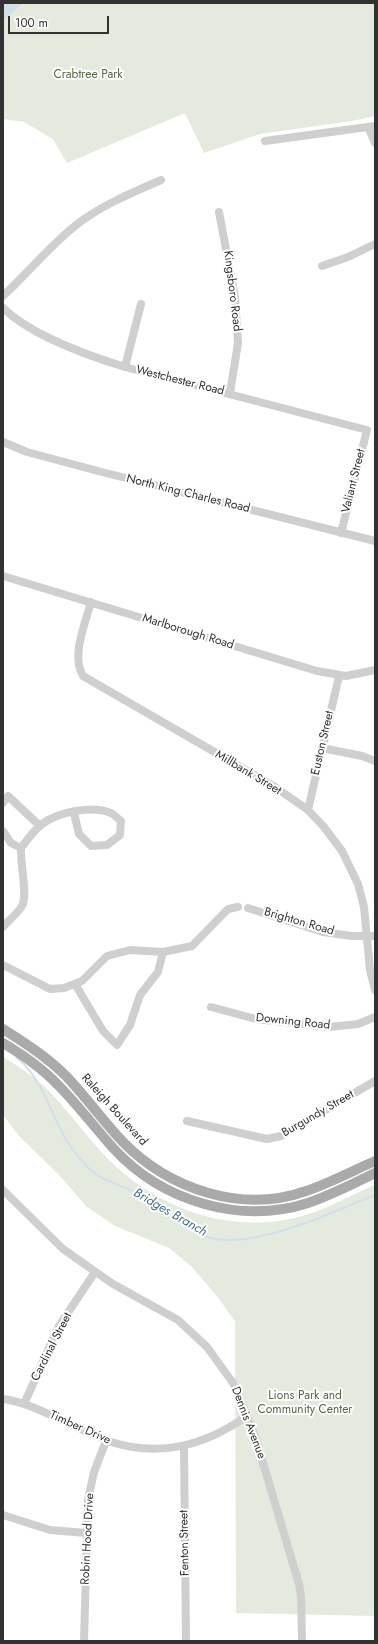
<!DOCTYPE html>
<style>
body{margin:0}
#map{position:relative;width:378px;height:1644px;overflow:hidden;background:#fff;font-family:Jost,sans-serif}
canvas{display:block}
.frame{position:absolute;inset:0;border:4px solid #323232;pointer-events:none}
.scale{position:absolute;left:8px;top:16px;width:101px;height:18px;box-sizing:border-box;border:2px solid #323232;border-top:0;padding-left:5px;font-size:12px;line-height:14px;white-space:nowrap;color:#323232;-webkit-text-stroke:3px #fff;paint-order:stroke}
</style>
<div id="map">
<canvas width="378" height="1644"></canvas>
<div class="frame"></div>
<div class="scale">100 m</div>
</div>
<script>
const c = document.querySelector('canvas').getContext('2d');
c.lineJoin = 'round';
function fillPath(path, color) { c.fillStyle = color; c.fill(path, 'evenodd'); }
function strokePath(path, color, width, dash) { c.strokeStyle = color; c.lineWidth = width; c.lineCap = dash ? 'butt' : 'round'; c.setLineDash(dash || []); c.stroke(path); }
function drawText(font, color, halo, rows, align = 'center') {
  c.font = font + ' Jost,sans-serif'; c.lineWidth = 4; c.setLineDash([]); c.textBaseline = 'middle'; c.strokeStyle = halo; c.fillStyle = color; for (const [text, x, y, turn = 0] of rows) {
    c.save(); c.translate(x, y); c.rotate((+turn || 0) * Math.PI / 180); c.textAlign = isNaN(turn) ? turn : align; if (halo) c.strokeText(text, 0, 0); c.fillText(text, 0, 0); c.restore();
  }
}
const green = new Path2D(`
 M7,3H375V116L352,121L260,134L204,153L185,113L67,163L53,139L24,122L3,119V5Z
 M3,1057C18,1066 34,1077 47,1089C70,1112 88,1139 111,1162C163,1212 238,1237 309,1214C331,1207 353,1194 375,1185V1616L236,1613L235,1321L216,1295L191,1266L169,1248L115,1226L87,1207L60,1176L20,1137L3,1115Z`);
const water = new Path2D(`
 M3,3H23L3,21Z`);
const stream = new Path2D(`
 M17,1058C46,1081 51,1121 73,1150C81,1161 92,1173 104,1179C117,1185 131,1189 143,1196C163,1207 183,1228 204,1236C249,1253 332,1212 375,1195`);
const minor = new Path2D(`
 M368,127L375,143
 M265,141L375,126
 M219,212L235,297L238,343L230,393
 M322,266L348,257L375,244
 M3,296C29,272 52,243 80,222C104,204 134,192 161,180
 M3,308C32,336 86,355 125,367L367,430L341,533
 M125,367L141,304
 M3,442L27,452L98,471L375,541
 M3,576L317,671L346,676L375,670
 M91,602C85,624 71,656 83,676L275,787L308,810L324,827L342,851L358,884L364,907L370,970L375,990
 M322,748L362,756L375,761
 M3,803L8,796L40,826
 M308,810L339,676
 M3,831L11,843L21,848
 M248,908L323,932L352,936H375
 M3,927C9,920 17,914 22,906C28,895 20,863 21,848C27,840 34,830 42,824C58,812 92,805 111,813C115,815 118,819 121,821L120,835L107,845L91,846L79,834L74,813
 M3,965L50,989L64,988L82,981L107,956L130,950L163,952L192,946L228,909L238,907
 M75,984L103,1031L117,1045L130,1025L140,995L158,972L163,952
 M211,1007L256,1019L329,1027L358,1024L375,1017
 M187,1121L267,1139L281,1136L375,1081
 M3,1190L63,1249L113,1284L178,1320L207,1347L233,1383L255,1436L299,1584L301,1596L302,1641
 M3,1399C27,1402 50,1415 72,1425C83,1430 96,1437 108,1441C159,1458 204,1446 247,1416
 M24,1404L59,1326L95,1272
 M184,1446L186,1641
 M3,1515L50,1530L86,1533
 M84,1641L88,1500L94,1472L106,1441`);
const major = new Path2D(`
 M3,1029C25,1043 47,1057 66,1076C86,1097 103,1121 123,1142C169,1189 242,1214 306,1191C330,1183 352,1171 375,1161
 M3,1043C23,1055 42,1068 58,1085C78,1105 95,1128 114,1149C162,1201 240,1225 308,1203C331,1195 353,1184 375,1173`);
const parkNames = [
 ["Crabtree Park",88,75],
 ["Lions Park and",305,1396],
 ["Community Center",305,1410]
];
const streetNames = [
 ["Kingsboro Road",232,291,83],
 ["Westchester Road",180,381,14],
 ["Valiant Street",354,481,-76],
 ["North King Charles Road",188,494,14],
 ["Marlborough Road",188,632,17],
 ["Euston Street",323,743,-77],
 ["Millbank Street",248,773,31],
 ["Brighton Road",299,922,16],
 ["Downing Road",293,1022,6],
 ["Raleigh Boulevard",114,1110,48],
 ["Burgundy Street",318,1114,-30],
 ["Cardinal Street",52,1347,-63],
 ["Dennis Avenue",248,1423,69],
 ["Timber Drive",80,1428,24],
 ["Robin Hood Drive",88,1539,-87],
 ["Fenton Street",185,1543,-91]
];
const waterNames = [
 ["Bridges Branch",170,1213,30]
];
fillPath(green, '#e4eade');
fillPath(water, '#d0dfea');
strokePath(stream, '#d0dfea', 2);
strokePath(minor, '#cfcfcf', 8);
strokePath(major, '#aaa', 10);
drawText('12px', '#536a42', '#fff', parkNames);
drawText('12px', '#323232', '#fff', streetNames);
drawText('italic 13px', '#466f8d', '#fff', waterNames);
</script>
